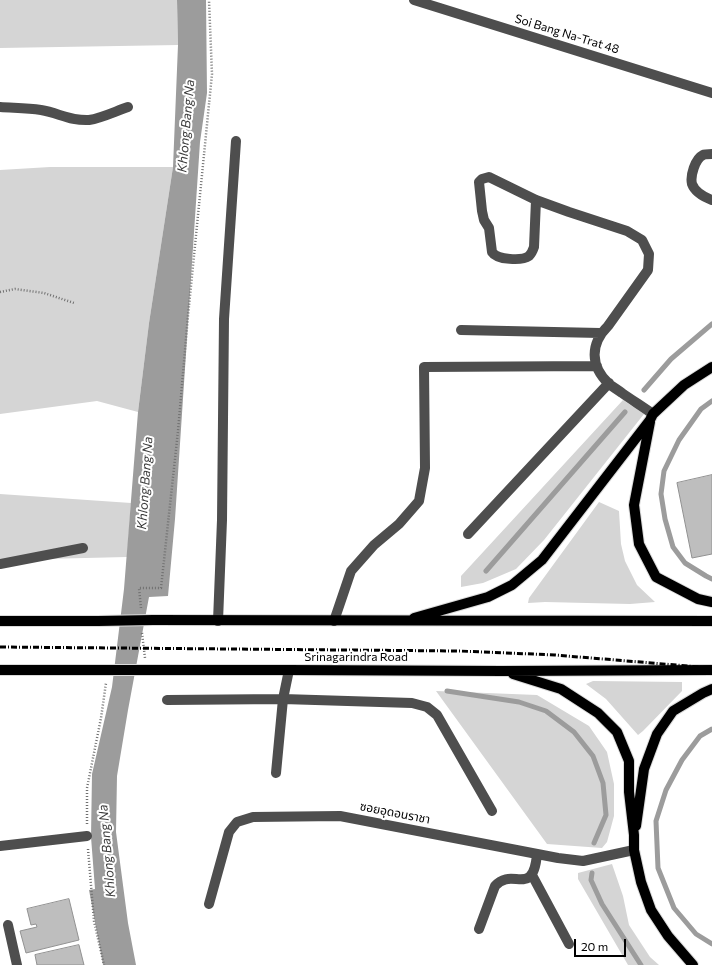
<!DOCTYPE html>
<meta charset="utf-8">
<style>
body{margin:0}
#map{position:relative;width:712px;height:965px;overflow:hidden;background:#fff;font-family:Commissioner,sans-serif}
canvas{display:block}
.scale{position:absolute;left:574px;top:939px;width:52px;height:18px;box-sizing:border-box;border:2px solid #000;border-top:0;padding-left:5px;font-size:12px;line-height:14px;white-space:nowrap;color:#000;-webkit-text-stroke:3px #fff;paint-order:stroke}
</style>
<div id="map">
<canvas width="712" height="965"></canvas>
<div class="scale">20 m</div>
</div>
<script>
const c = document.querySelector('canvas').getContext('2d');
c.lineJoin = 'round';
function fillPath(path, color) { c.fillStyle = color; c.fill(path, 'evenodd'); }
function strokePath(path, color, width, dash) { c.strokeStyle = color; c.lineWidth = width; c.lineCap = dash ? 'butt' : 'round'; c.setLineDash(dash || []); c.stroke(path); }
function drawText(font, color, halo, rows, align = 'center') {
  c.font = font + ' Commissioner,"Noto Sans Thai",sans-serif'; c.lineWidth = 4; c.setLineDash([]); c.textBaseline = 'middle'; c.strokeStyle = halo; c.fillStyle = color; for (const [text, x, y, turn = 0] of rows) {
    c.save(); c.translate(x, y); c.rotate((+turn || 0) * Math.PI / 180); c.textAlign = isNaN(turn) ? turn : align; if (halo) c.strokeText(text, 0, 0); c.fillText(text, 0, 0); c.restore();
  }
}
const green = new Path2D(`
 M0,0H177L178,45L0,48Z
 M50,167H173L149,323L138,412L97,401L0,414V170Z
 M623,400L644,414L544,540L516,569L483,583L461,587V576Z
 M0,494L131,503L127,557L0,560Z
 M599,502L619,511L621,544L625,561L637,585L655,602L630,604L545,602L528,603L529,598Z
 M593,681L682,682V691L643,731L638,735L606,699L586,684Z
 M436,691L537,695L589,726L607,752L614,784V816L607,842L602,848L547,844Z
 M612,864L623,896L629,925L650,957L659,965H628L578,879V873Z`);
const water = new Path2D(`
 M177,0H206L207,93L200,142L175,519L168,596L149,597L128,710L117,776L116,832L128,923L136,965H103L89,890L95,889L91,837L92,774L112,687L124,589L138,412L149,323L173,167L178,45Z`);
const stream = new Path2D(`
 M644,390L671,359L712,324
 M712,401L701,409L679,440L664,471L661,494L665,519L673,547L685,563L706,576L712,579
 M486,571L625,412
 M447,691L519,702L546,711L574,732L593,756L603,783L606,815L594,843
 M712,729L700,736L682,760L666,790L656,821L658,868L674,908L696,934L712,944
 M592,873L591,880L602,904L641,965`);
const building = new Path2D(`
 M712,475V554L692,558L677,483Z
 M69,899L79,940L26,953L20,931L37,927L36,924L31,925L27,909Z
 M79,945L84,965H37L35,955Z`);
const path = new Path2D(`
 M0,292L15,289L44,293L74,303
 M141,608L139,588H161L178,431L188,316L212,74L209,0
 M142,633L145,658
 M87,824V788L101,718L106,683
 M88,849L94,921L104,965`);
const minor = new Path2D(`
 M414,0L712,93
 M0,107C13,108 27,108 41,110C59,113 70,121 89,120C102,118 116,111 128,107
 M712,154C709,154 705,154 703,155C695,159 690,176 692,184C695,192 704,197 712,200
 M536,200L534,247C533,250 532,253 529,256C522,261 497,260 492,252L489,228L484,220L482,211L479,182L482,179L489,177L536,200L569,212L627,231L642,240L649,254L648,270L608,326C590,344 590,366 609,384C613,387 618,390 622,393C632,400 643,407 653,414
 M461,330L600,333
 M468,534L609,383
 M0,564L83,548
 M218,621L222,520L224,319L236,141
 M334,621L351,571L374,545L399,524L419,501L425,468L424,367L597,366
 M167,700L283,699L412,703L427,707L437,715L492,811
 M276,773L283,699L289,670
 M0,846L87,836
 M532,875L569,944
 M209,904L229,832L237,822L253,817L340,816L558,858L583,861L634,850
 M8,925L17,965
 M479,929L495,886C512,866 533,899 537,854`);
const major = new Path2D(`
 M650,422L634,505L639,544L656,577L698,599L712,602
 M414,618L488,597L512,585L542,560L650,420L653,414L684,385L712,367
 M153,620L712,621
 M0,621H98
 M0,670H289L503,671L712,670
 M513,674L561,689L598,713L617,732L629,761V792L634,835V850L641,882L651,910L668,936L693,965
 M636,826L644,769L657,734L673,711L703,693L712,689`);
const rail = new Path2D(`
 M0,647L459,651L555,655L712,668`);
const majorBridge = new Path2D(`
 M98,621L153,620`);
const streetNames = [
 ["Soi Bang Na-Trat 48",567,34,17],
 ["Srinagarindra Road",356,657],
 ["ซอยอุดอนราชา",395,813,11]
];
const waterNames = [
 ["Khlong Bang Na",186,126,-85],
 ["Khlong Bang Na",145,483,-86],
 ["Khlong Bang Na",107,851,-95]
];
fillPath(green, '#d5d5d5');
fillPath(water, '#9c9c9c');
strokePath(stream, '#9c9c9c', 5);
fillPath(building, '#bebebe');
strokePath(building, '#929292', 1);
strokePath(major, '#dbdbdb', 12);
strokePath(path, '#707070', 2.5, [1, 2]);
strokePath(minor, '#4e4e4e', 10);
strokePath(major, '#000', 10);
strokePath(rail, '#000', 3, [6, 2, 1, 2]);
strokePath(majorBridge, '#dbdbdb', 12, []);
strokePath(majorBridge, '#000', 10);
drawText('12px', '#000', '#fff', streetNames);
drawText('italic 13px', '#3d3d3d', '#fff', waterNames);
</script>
